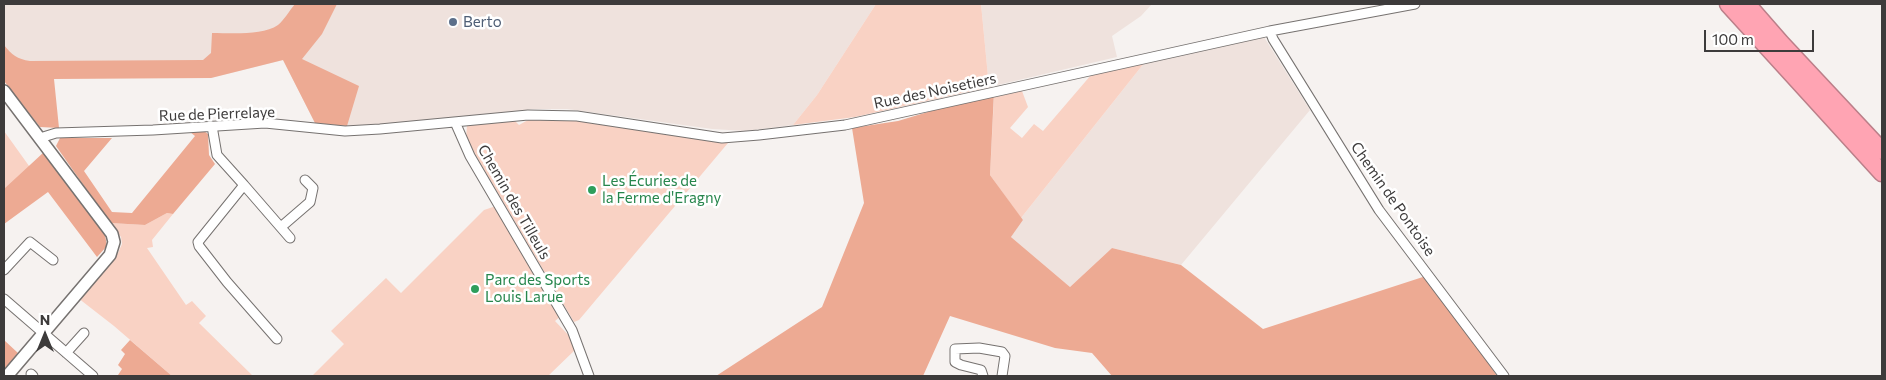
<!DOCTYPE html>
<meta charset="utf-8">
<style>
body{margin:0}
#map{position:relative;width:1886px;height:380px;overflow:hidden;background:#f6f2f0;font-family:Commissioner,sans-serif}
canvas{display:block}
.frame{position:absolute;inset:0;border:5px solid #3d3b3b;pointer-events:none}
.north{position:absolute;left:20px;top:310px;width:50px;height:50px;-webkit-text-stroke:4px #fff;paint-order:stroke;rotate:0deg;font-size:14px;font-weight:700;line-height:20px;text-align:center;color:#3d3b3b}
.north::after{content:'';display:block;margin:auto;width:18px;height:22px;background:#3d3b3b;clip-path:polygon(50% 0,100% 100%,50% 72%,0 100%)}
.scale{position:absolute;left:1704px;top:30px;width:110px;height:22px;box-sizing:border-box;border:2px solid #3d3b3b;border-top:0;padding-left:6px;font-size:15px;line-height:18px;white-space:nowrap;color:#3d3b3b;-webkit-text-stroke:4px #fff;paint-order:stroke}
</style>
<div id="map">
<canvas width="1886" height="380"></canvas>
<div class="frame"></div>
<div class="north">N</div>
<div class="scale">100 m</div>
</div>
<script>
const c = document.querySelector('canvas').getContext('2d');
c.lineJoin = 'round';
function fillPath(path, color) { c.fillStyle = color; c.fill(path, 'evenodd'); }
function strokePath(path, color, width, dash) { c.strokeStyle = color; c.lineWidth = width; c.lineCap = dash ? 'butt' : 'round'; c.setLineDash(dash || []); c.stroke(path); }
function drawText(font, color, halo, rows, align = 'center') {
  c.font = font + ' Commissioner,sans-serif'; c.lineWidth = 5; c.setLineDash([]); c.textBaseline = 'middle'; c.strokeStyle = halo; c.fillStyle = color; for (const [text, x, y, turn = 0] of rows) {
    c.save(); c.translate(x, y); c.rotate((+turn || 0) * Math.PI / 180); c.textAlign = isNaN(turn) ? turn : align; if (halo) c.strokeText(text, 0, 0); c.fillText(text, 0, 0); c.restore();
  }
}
const built = new Path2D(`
 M4,4H876L817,95L793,125L746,131L712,129L567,109H532L515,112L358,127L315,123L283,60L211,78H4Z
 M981,4H1152L1141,16L1112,36L1117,57L989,87Z
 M1264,37L1310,110L1181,265L1112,248L1070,287L1011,237L1023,220L1021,218L1145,62Z`);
const green = new Path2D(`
 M876,4H981L989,87L855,117L793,125L817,95Z
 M1145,62L1021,218L990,175L994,97L1022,91L1028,107L1010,128L1022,138L1034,124L1043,131L1091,75Z
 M575,118L728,143L579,320L574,322L466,139L467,125L515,121L519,125L528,120Z
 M4,131L47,191L4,224Z
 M496,206L561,316L555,321L575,342L576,349L548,376H312L344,344L331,331L386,278L401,293L484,210Z
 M167,213L173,214L152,240L153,247L147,248L186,305L192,301L206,316L199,323L253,376H172L114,326L78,298L118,253L122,244L121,237L110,223L145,225Z`);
const forest = new Path2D(`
 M295,4H337L322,34L302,59L359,86L347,126L315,123L283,60L211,78L54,79L59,128L40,127L4,81V45C12,55 17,59 30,61L203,60L211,53L212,33C230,33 262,36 278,25C284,20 290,10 295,4Z
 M994,92L990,175L1023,220L1011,237L1070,287L1112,248L1181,265L1263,329L1429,275L1497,376H1112L1092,353L1055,348L950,316L923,376H716L822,307L864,203L852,128L898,121Z
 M204,131L208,134L209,155L215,164L173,214L167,213L145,225L110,223L56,146L60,138H112L84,171L112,212L132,213L195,136L190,132Z
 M44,152L105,235L107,246L97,257L48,192L4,224V189Z
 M4,340L18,353L4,370Z
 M130,340L172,376H119L118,375L122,369L118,365L125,354L121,350Z`);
const minor = new Path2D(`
 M1270,31L1273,39L1379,210L1504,376
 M455,122L470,156L572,330L589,376
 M212,126L217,155L244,185
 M40,138L56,133L153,130L265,123L345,131L380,129L528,115L577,116L722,138L759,135L845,125L1270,31L1415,4
 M281,227L310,202L313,188L305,180
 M4,270L30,242L53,260
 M4,299L93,376
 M277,339L227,282L199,246L198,242L244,185L290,238
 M66,353L84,333
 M31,374L33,376
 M983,376L981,370L961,365L955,362V349L979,348L1002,352L1005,356L1002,376`);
const tertiary = new Path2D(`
 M4,91L112,234L114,242L110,255L7,376`);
const motorway = new Path2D(`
 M1728,4L1882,173
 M1747,4L1781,43L1882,151`);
const markers = [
 [453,22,5,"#5c6f8a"],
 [592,190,5,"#2e9e5b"],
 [475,289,5,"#2e9e5b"]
];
const serviceNames = [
 ["Berto",463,22]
];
const streetNames = [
 ["Rue des Noisetiers",935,91,-12],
 ["Rue de Pierrelaye",217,114,-2],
 ["Chemin de Pontoise",1393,199,55],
 ["Chemin des Tilleuls",514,202,60]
];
const leisureNames = [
 ["Les Écuries de",602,181],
 ["la Ferme d'Eragny",602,198],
 ["Parc des Sports",485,280],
 ["Louis Larue",485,297]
];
fillPath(built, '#efe2dd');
fillPath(green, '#f9d2c4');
fillPath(forest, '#edaa93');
strokePath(minor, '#767270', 11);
strokePath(tertiary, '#767270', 14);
strokePath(motorway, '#bb7f89', 19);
strokePath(minor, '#fff', 9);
strokePath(tertiary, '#fff', 11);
strokePath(motorway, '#ffa4b3', 16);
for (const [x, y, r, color] of markers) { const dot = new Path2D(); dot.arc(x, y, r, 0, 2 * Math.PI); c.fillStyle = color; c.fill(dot); strokePath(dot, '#fff', 2); }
drawText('15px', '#4e5e75', '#fff', serviceNames, 'left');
drawText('15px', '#3d3b3b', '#fff', streetNames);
drawText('15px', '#27864d', '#fff', leisureNames, 'left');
</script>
